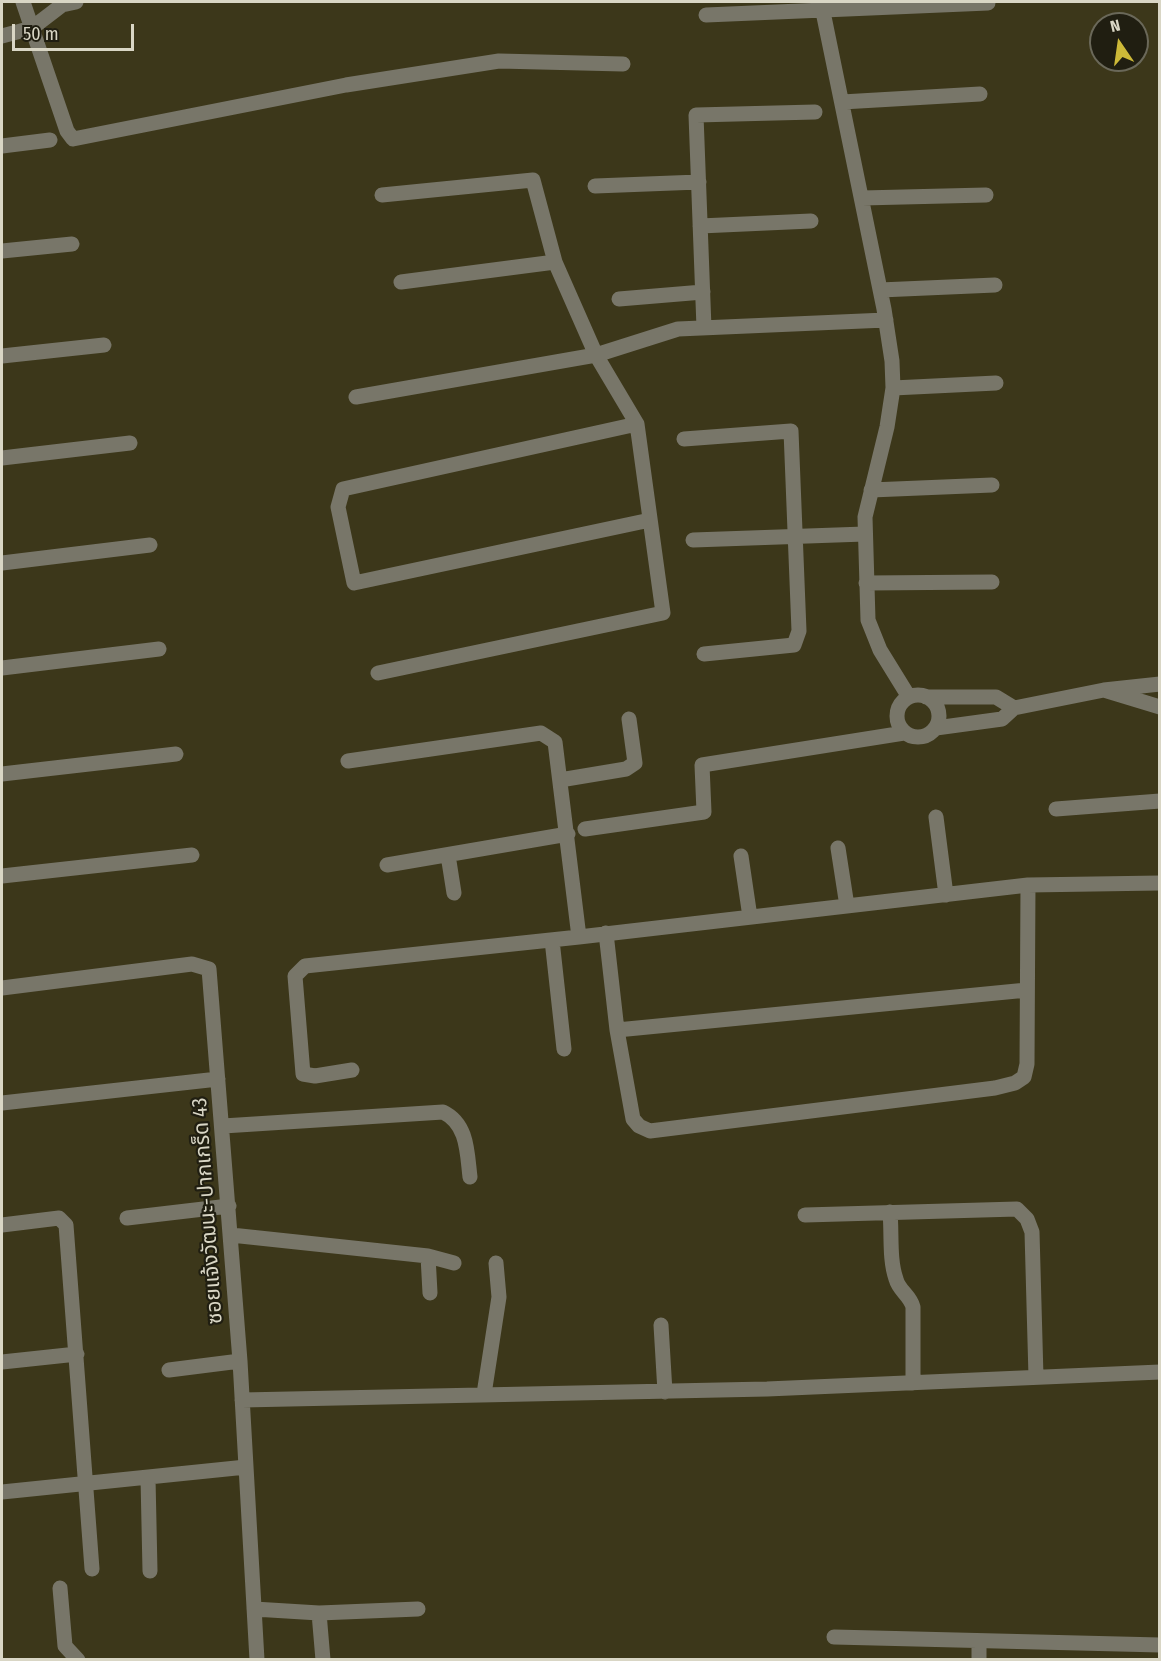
<!DOCTYPE html>
<meta charset="utf-8">
<style>
body{margin:0}
#map{position:relative;width:1161px;height:1661px;overflow:hidden;background:#3c371a;font-family:"Fira Sans Condensed",sans-serif}
canvas{display:block}
.frame{position:absolute;inset:0;border:3px solid #d9d6c5;pointer-events:none}
.north{position:absolute;left:1089px;top:12px;width:60px;height:60px;box-sizing:border-box;background:#201e11;border:2px solid #6a6859;border-radius:50%;rotate:347deg;font-size:16px;font-weight:700;line-height:24px;text-align:center;color:#d9d6c5}
.north::after{content:'';display:block;margin:auto;width:21px;height:27px;background:#cdb938;clip-path:polygon(50% 0,100% 100%,50% 72%,0 100%)}
.scale{position:absolute;left:12px;top:24px;width:122px;height:27px;box-sizing:border-box;border:3px solid #d9d6c5;border-top:0;padding-left:8px;font-size:18px;line-height:21px;white-space:nowrap;color:#d9d6c5;-webkit-text-stroke:4px #201e11;paint-order:stroke}
</style>
<div id="map">
<canvas width="1161" height="1661"></canvas>
<div class="frame"></div>
<div class="north">N</div>
<div class="scale">50 m</div>
</div>
<script>
const c = document.querySelector('canvas').getContext('2d');
c.lineJoin = 'round';
function strokePath(path, color, width, dash) { c.strokeStyle = color; c.lineWidth = width; c.lineCap = dash ? 'butt' : 'round'; c.setLineDash(dash || []); c.stroke(path); }
function drawText(font, color, halo, rows, align = 'center') {
  c.font = font + ' "Fira Sans Condensed","Noto Sans Thai",sans-serif'; c.lineWidth = 4.5; c.setLineDash([]); c.textBaseline = 'middle'; c.strokeStyle = halo; c.fillStyle = color; for (const [text, x, y, turn = 0] of rows) {
    c.save(); c.translate(x, y); c.rotate((+turn || 0) * Math.PI / 180); c.textAlign = isNaN(turn) ? turn : align; if (halo) c.strokeText(text, 0, 0); c.fillText(text, 0, 0); c.restore();
  }
}
const minor = new Path2D(`
 M23,2L67,131L73,139L346,85L499,61L623,64
 M821,2L884,309L892,361L893,388L887,427L865,517L868,620L880,650L909,697
 M706,15L988,3
 M2,36L32,28L62,5L76,2
 M842,102L980,94
 M2,146L50,140
 M595,186L699,182
 M862,198L986,195
 M700,226L811,221
 M2,251L72,244
 M401,282L555,262
 M880,290L995,285
 M619,299L703,292
 M704,328L696,115L815,112
 M2,356L104,345
 M893,388L996,383
 M356,397L596,355L678,329L886,320
 M637,424L343,489L338,507L354,583L650,520
 M684,439L791,431L799,631L794,645L704,654
 M2,458L130,443
 M871,490L992,485
 M693,540L865,534
 M2,563L150,545
 M866,583L992,582
 M2,668L159,649
 M378,673L663,613L637,424L596,355L555,262L533,180L382,195
 M1160,684L1104,690L1160,707
 M897 716a21 21 0 1 1 42 0a21 21 0 1 1-42 0Z
 M926,697H996L1014,708
 M936,728L1002,719L1014,708L1104,690
 M348,761L541,733L555,742L579,937
 M2,774L176,754
 M560,780L626,769L635,763L629,719
 M1056,809L1160,801
 M936,817L946,895
 M585,829L704,812L702,765L904,733
 M838,848L847,906
 M448,855L454,893
 M741,856L750,917
 M387,865L568,834
 M2,876L192,855
 M606,933L617,1030L633,1119L639,1126L650,1131L995,1088L1015,1083L1024,1077L1027,1064L1028,885
 M552,940L564,1049
 M2,988L192,964L209,969L240,1361L257,1660
 M617,1030L1027,990
 M352,1070L315,1076L303,1074L295,976L305,966L579,937L1028,885L1160,883
 M2,1103L218,1079
 M223,1126L443,1112C468,1124 467,1153 470,1177
 M890,1212C892,1234 889,1259 896,1279C899,1291 910,1295 913,1307V1383
 M805,1215L1017,1209L1027,1219L1032,1232L1036,1377
 M127,1218L229,1206
 M2,1225L59,1218L66,1225L92,1569
 M231,1235L428,1256L454,1263
 M428,1256L430,1293
 M661,1325L665,1392
 M2,1362L77,1354
 M169,1370L240,1361
 M484,1394L499,1297L496,1263
 M242,1400L767,1389L1160,1372
 M148,1478L150,1571
 M2,1492L246,1467
 M60,1588L65,1646L78,1660
 M254,1609L319,1613L323,1660
 M319,1613L418,1609
 M834,1637L1160,1645
 M979,1660V1641`);
const streetNames = [
 ["ซอยแจ้งวัฒนะ-ปากเกร็ด 43",208,1211,-94]
];
strokePath(minor, '#787669', 15);
drawText('21px', '#d9d6c5', '#201e11', streetNames);
</script>
